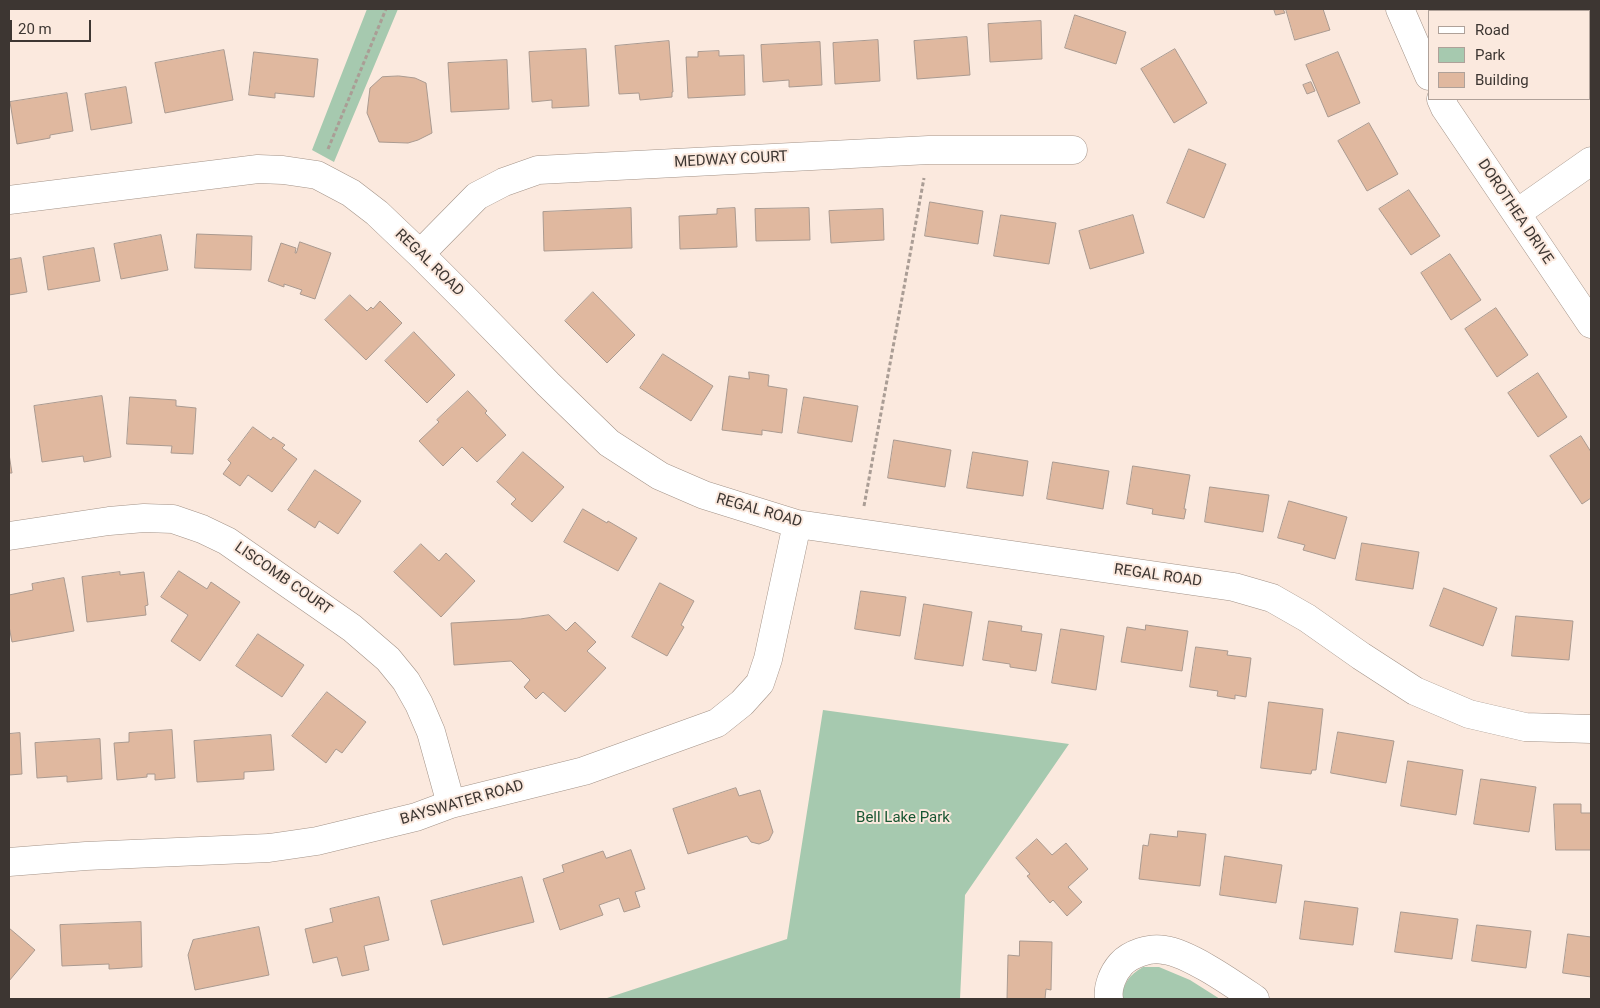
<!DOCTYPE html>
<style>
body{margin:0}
#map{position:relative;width:1600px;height:1008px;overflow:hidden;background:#fbe9de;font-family:Roboto,sans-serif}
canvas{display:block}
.frame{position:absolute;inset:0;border:10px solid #3d3632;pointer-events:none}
.legend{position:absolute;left:1428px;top:10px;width:162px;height:90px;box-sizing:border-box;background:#fbe9de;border:1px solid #afa199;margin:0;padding:6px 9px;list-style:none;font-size:15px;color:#3d3632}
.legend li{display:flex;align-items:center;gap:10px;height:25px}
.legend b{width:25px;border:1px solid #afa199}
.scale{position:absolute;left:10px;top:20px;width:81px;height:22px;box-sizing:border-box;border:2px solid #3d3632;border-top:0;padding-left:6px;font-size:15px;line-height:18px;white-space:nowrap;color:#3d3632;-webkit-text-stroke:4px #fbe9de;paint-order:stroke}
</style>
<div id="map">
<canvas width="1600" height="1008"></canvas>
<div class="frame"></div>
<ul class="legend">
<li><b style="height:6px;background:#fff"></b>Road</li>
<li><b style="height:14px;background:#a6c9af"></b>Park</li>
<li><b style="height:14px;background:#e0b89f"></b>Building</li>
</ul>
<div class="scale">20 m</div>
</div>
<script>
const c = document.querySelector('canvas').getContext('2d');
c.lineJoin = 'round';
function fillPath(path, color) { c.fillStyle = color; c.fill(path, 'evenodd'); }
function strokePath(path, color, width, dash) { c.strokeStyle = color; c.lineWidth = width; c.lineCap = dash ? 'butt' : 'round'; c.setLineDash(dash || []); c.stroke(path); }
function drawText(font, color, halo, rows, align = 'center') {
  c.font = font + ' Roboto,sans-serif'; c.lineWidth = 4; c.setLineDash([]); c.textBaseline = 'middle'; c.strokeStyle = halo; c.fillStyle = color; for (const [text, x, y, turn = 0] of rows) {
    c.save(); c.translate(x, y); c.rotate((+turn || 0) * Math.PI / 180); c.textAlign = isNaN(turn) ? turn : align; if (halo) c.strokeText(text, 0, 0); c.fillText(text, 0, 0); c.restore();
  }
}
const green = new Path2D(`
 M367,9H398L334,162L312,150Z
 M823,710L1069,744L965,895L960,999H604L787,939Z
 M1143,967H1159L1190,980L1220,999H1121C1124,983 1128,976 1143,967Z`);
const building = new Path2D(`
 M1274,9H1283L1285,13L1276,15Z
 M1286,9H1323L1330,30L1295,40Z
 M1493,9H1524L1518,11H1494Z
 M1075,15L1126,32L1116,64L1065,48Z
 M1041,21L1042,59L990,62L988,24Z
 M967,37L970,75L917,79L914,41Z
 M878,40L880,81L835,84L833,43Z
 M669,41L673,92H672V97L640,100L639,93L619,94L615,46Z
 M820,42L822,85L789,87V80L763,82L761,45Z
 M586,49L589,106L552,108V100L532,102L529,52Z
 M1175,49L1207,103L1174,123L1141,69Z
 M224,50L233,100L165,113L155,63Z
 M719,51V56L744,55L745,95L688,98L686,57H698V52Z
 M254,52L318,59L314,97L275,93V98L249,95Z
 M1338,52L1360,103L1328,117L1306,65Z
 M507,60L509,109L451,112L448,63Z
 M399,76L415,78L426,83L432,133L418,140L408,143L379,142L367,113L370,88L382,77Z
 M1311,82L1315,91L1307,94L1303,85Z
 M126,87L132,123L91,130L85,94Z
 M67,93L73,131L50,135V138L17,144L10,102Z
 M1369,123L1398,174L1367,191L1338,141Z
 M1189,149L1226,164L1204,218L1167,203Z
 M1409,190L1440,236L1411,255L1379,209Z
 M930,202L983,211L978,244L925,236Z
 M631,208L632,248L544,251L543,212Z
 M735,208L737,247L680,249L679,216L717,214V209Z
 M809,208L810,240L756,241L755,209Z
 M883,209L884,240L831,243L829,211Z
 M1001,215L1056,223L1049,264L994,256Z
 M1133,215L1144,253L1090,269L1079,231Z
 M197,234L252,236L251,270L195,268Z
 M161,235L168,270L121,279L114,244Z
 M300,242L331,253L315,299L300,294L302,290L284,284V287L268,281L281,243L296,248L295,253H296Z
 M94,248L100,281L48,290L43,257Z
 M1450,254L1481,300L1451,320L1421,273Z
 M21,258L27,292L9,295V260Z
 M593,292L635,335L607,363L565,321Z
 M350,295L367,311L371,307L373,309L380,301L402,323L366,360L325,320Z
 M1496,308L1528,355L1497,377L1465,329Z
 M414,332L455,375L427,403L385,361Z
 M663,354L713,386L691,421L640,388Z
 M749,372L769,375L768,386L787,389L782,433L762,430V435L722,430L729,376L749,379Z
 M1538,373L1567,417L1538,437L1508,393Z
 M468,391L487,411L485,413L506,435L477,462L462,447L443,466L419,441L439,422L437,420Z
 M102,396L111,457L84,462L83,456L42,462L34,406Z
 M130,397L176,400V406L196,408L193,454L171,453L172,446L127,444Z
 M804,397L858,406L852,442L798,433Z
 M253,427L271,440L273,437L285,445L282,448L297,459L272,492L248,475L240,486L223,474L231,463L228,460Z
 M1581,436L1591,452V498L1582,504L1550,456Z
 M894,440L951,450L945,487L888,478Z
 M523,452L564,487L532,522L511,504L516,499L497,482Z
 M973,452L1028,461L1023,496L967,488Z
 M9,454L12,473H9Z
 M1053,462L1109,471L1103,509L1047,499Z
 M1133,466L1190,475L1184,509H1186L1184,519L1152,514L1153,509L1127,504Z
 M315,470L361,501L338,534L319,521L315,528L288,510Z
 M1210,487L1269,495L1263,532L1205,522Z
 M1289,501L1347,517L1335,559L1303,550L1305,545L1278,538Z
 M583,509L607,523L608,521L637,538L618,571L564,542Z
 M1362,543L1419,552L1413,589L1356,580Z
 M421,544L439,561L446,553L475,581L441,617L394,572Z
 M179,571L207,589L211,582L240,602L200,661L171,641L188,615L161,597Z
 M120,572V575L144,572L148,605L145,606L146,615L87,622L82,577Z
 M64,578L74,631L12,642L9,626V595L33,590L32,584Z
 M660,583L694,601L681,625L684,627L667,656L632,637Z
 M1444,588L1497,608L1483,646L1430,626Z
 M861,591L906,597L900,636L855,629Z
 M924,604L972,612L963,666L915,659Z
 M549,615L566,631L575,622L596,642L587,651L606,668L565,712L543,692L536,699L524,687L530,680L511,661L454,665L451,623L520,619Z
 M1516,616L1573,621L1569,660L1512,656Z
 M989,621L1022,626L1021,631L1042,634L1036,671L1010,667V664L983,660Z
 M1146,625L1188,631L1182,671L1121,662L1127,627L1145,630Z
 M1061,629L1104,636L1096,690L1052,683Z
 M258,634L304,665L282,697L236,666Z
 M1196,647L1228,651L1227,655L1251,658L1246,697L1235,695V699L1217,696L1218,691L1190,687Z
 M327,692L366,722L342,753L336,749L326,763L292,736Z
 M1269,702L1323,709L1316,770H1312L1311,774L1261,768Z
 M172,730L175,778L155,780V774H147V777L117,780L114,743L129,742V733Z
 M1338,732L1394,741L1386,783L1331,773Z
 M20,733L22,774L9,775V734Z
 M271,735L274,770L244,772V779L197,782L194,741Z
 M100,739L102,779L67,782V776L37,778L35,743Z
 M1408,761L1463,770L1456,815L1401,806Z
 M1481,779L1536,787L1529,832L1474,824Z
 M736,788L739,796L760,790L773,832L769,840L759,844L751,842L747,836L688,854L673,809Z
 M1554,804H1581V813H1591V850H1556Z
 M1178,831L1206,834L1200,886L1139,879L1143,845L1148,846L1150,834L1177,837Z
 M1037,839L1052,855L1066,843L1088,869L1068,887L1082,902L1067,916L1053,900L1050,903L1027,876L1030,874L1016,858Z
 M631,850L645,889L635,892L640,907L624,912L619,898L599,905L603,915L560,930L543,879L564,872L562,865L603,851L606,858Z
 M1225,856L1282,865L1276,903L1220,895Z
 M522,877L534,922L443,945L431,901Z
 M379,897L389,940L364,946L369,970L342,976L337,957L313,963L305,929L333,922L330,909Z
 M1305,901L1358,908L1353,945L1300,939Z
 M1401,912L1458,919L1452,959L1395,952Z
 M141,922L142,967L109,969V964L62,966L60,925Z
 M1477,925L1531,931L1526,968L1472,961Z
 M259,927L269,975L195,990L188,955L193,940Z
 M9,928L35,950L9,981Z
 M1568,934L1591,937V977L1563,973Z
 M1020,941L1052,942L1051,990L1046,989L1045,999H1007L1008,955L1019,956Z`);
const path = new Path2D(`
 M328,149L386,9
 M864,506L924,178`);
const street = new Path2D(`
 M9,200L258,169L283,170L317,175L351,193L377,213L420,254L468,302L548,384L609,443L660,476L704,495L797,524L1234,587L1272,598L1307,618L1361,656L1415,691L1469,714L1525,727L1591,729
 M1517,213L1591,161
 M420,254L477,196L504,182L538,170L929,150H1073
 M9,536L109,521L144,518L173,519L202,529L227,541L352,628L388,659L406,681L419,704L431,732L451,804
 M9,862L86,856L269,848L317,841L416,817L451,804L584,771L717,723L742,703L760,683L768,659L797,524
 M1109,999C1107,987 1113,973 1121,964C1130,954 1150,947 1164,950C1189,953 1233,984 1255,999`);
const secondary = new Path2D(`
 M1400,9L1429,76
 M1441,99L1445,108L1591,324`);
const streetNames = [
 ["MEDWAY COURT",731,160,-3],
 ["DOROTHEA DRIVE",1515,212,56],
 ["REGAL ROAD",429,263,44],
 ["REGAL ROAD",759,511,16],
 ["REGAL ROAD",1158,576,8],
 ["LISCOMB COURT",283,579,35],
 ["BAYSWATER ROAD",462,803,-16]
];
const parkNames = [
 ["Bell Lake Park",903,818]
];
fillPath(green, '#a6c9af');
fillPath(building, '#e0b89f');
strokePath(building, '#aa9a90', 1);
strokePath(street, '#a39388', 29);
strokePath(secondary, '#a39388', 29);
strokePath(path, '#aa9d95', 3, [4, 2.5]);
strokePath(street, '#fff', 28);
strokePath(secondary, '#fff', 28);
drawText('15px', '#3d3632', '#fbe9de', streetNames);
drawText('15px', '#185632', '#fbe9de', parkNames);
</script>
